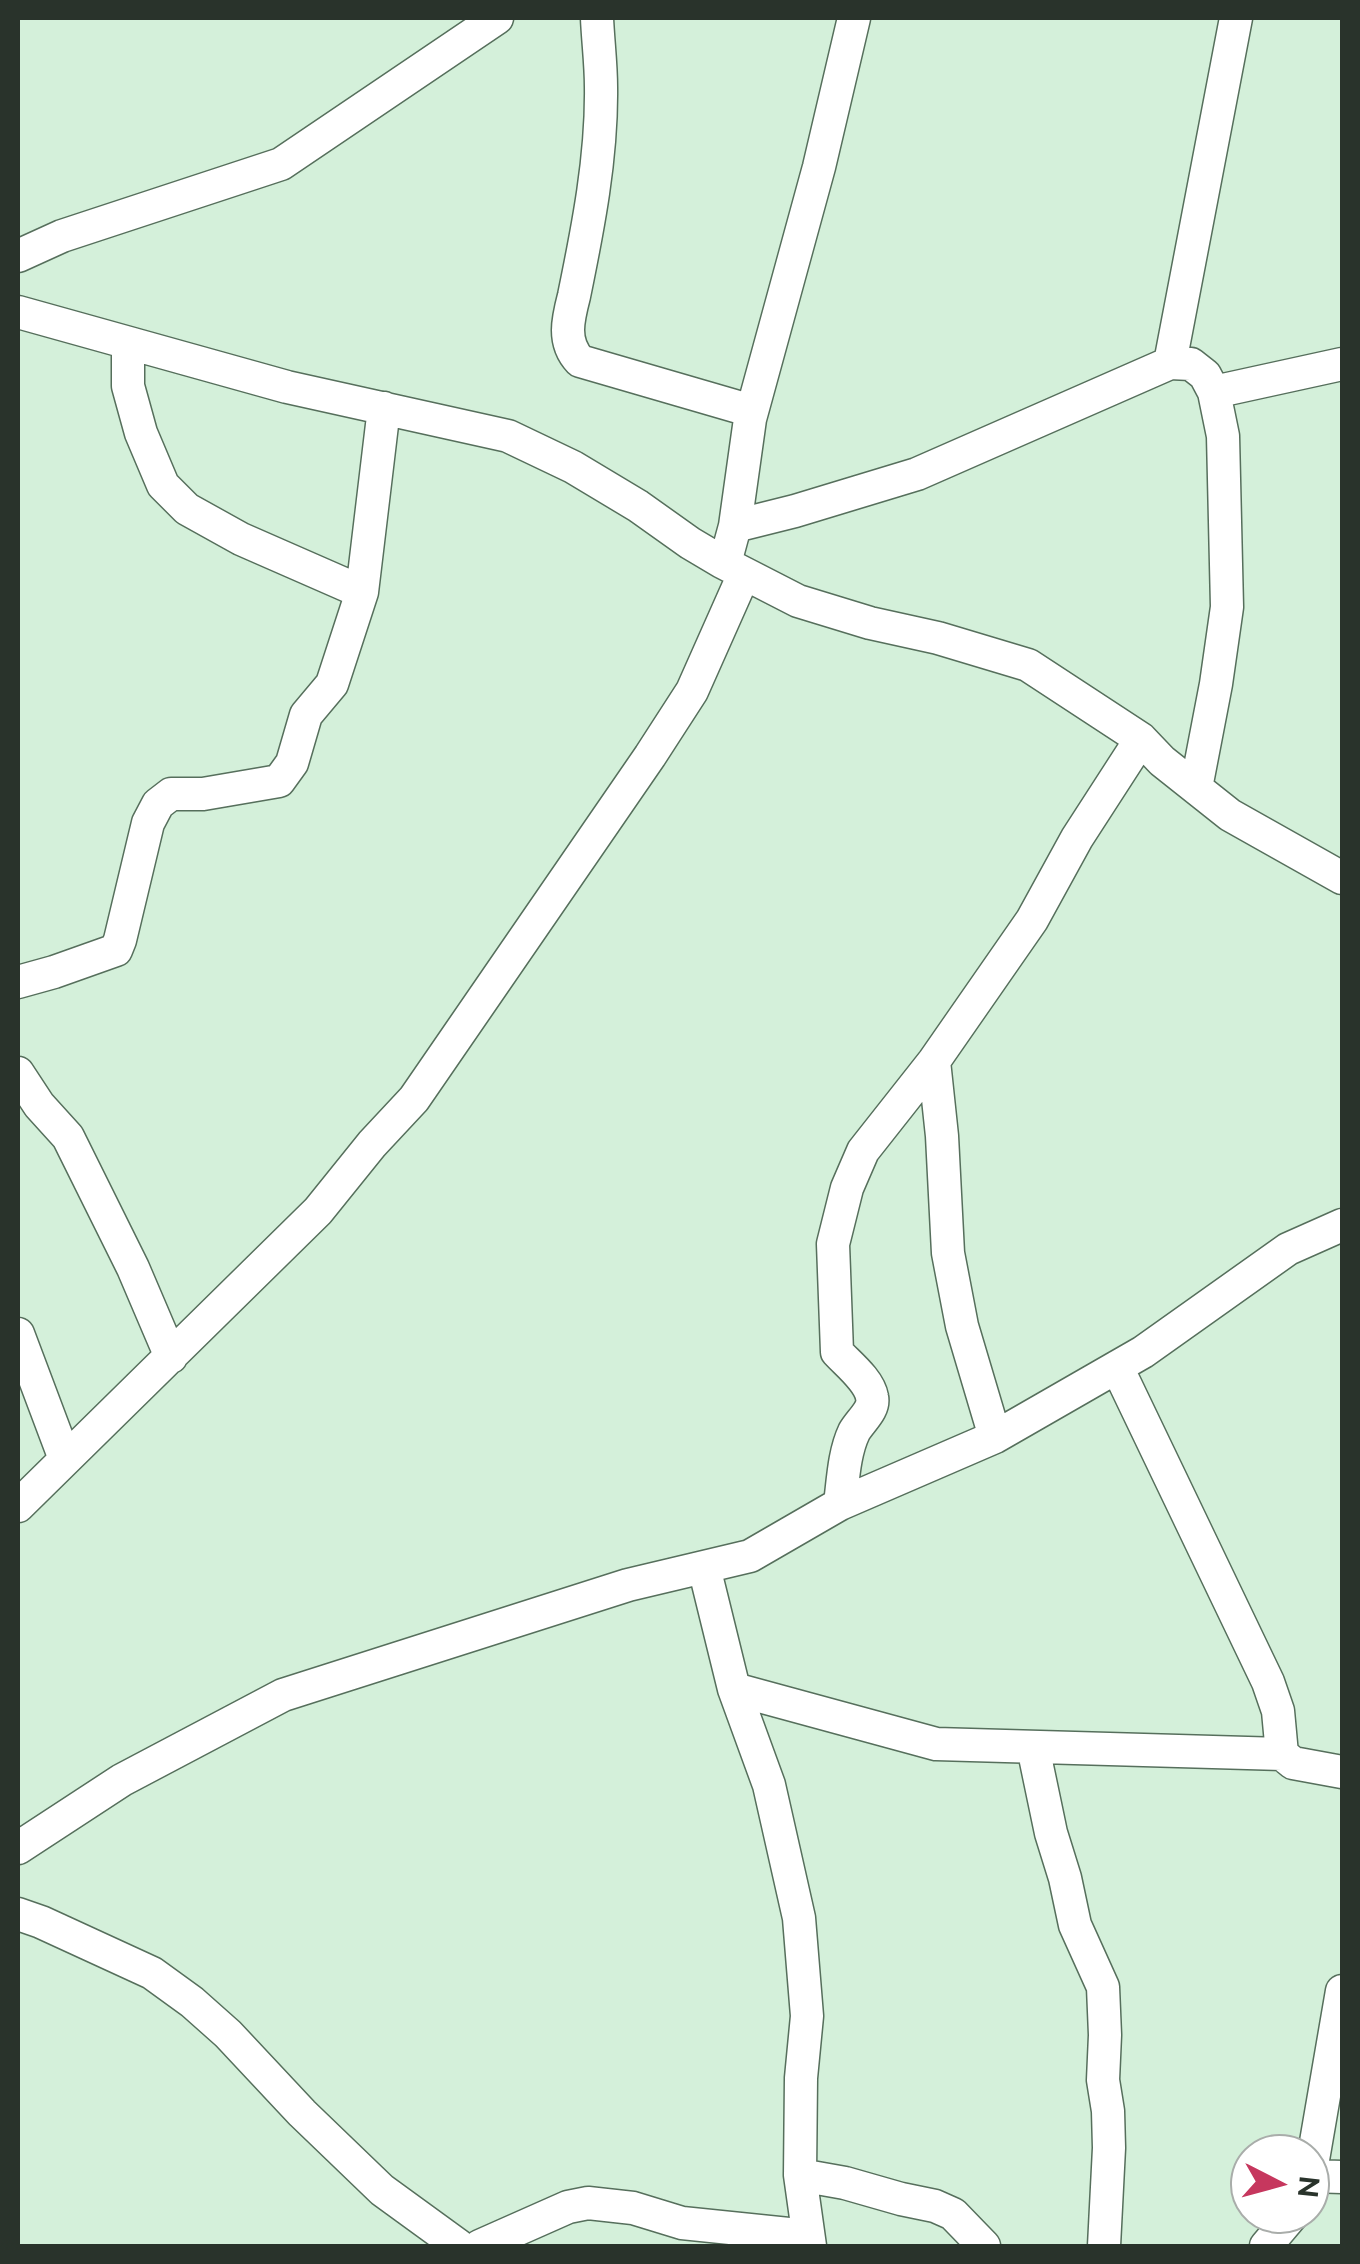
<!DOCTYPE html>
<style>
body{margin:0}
#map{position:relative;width:1360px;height:2264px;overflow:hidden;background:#d4f0da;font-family:Raleway,sans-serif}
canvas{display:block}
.frame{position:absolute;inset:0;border:20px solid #29332b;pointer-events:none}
.north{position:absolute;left:1230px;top:2134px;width:100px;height:100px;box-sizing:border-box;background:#fff;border:2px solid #a9adaa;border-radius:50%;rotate:96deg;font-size:28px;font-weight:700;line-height:40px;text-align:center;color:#29332b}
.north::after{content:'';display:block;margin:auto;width:35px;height:45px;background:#c6375e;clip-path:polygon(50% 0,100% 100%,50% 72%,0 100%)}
</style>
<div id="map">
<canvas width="1360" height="2264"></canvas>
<div class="frame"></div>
<div class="north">N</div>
</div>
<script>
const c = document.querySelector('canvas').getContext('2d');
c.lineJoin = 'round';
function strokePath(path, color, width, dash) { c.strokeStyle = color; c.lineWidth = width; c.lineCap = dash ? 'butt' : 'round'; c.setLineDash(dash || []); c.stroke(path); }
const street = new Path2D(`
 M597,18C598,41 601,64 601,87C602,157 588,228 574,296C568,319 562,342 580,361L752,411
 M18,256L62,236L281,164L497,18
 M18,312L287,387L508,436L573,467L638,506L690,543L722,562L798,601L870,623L938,638L1028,665L1141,739L1162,761L1230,815L1342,878
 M128,344V386L141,433L163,485L187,509L241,539L362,592
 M1214,392L1342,364
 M735,526L795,511L917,474L1170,363
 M725,563L735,526L750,419L819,167L854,18
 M1196,788L1216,684L1227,607L1223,436L1214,392L1205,375L1191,364L1170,363L1236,18
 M18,982L54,972L116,950L120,940L148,823L158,804L171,794H203L279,781L292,763L306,715L332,684L362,592L384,408
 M934,1061L942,1136L948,1253L962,1326L995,1437
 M18,1073L39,1105L68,1137L133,1268L171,1357
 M18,1334L65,1459
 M1117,1367L1268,1682L1278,1711L1282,1754L1293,1763L1342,1772
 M840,1504C843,1481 844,1453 854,1432C860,1421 875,1410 872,1397C869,1380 848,1364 837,1352L833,1244L847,1188L863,1151L934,1061L1032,920L1077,838L1141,739
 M18,1506L318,1211L372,1144L414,1099L650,756L692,691L744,574
 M704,1567L734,1689L769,1785L799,1918L807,2016L801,2078L800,2175L810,2246
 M734,1689L936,1744L1282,1754
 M1033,1747L1051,1833L1065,1878L1075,1925L1103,1987L1105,2035L1103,2080L1108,2111L1109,2148L1104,2246
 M18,1848L122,1780L283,1695L628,1585L750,1556L840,1504L995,1437L1143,1352L1288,1249L1342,1225
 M18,1914L41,1922L152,1973L192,2002L228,2034L302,2113L382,2190L459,2246
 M800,2175L845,2183L901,2199L935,2206L953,2214L984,2246
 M1310,2176L1342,2177
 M1310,2177L1342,1991
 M480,2246L568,2207L588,2203L633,2208L682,2223L808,2236
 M1266,2246L1293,2214`);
strokePath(street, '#566f5c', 35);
strokePath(street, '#fff', 32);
</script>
